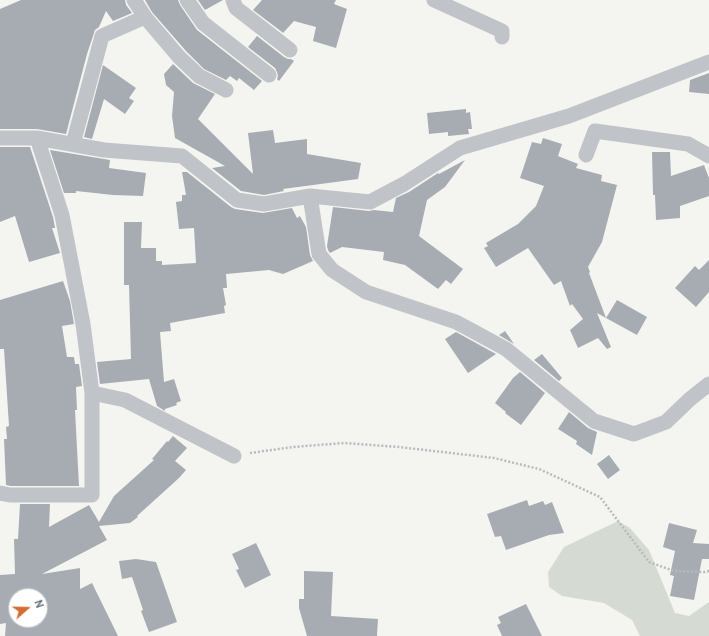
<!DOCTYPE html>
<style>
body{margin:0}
#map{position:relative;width:709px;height:636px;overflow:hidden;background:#f4f5f1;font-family:Overpass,sans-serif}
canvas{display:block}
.north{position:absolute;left:8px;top:588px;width:40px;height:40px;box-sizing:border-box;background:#fff;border:1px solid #c2c6cc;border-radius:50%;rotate:70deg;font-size:11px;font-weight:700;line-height:16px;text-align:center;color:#667180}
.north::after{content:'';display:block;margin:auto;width:14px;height:18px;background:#d46c31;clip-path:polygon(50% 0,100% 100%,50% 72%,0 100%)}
</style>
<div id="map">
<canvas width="709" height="636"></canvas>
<div class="north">N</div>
</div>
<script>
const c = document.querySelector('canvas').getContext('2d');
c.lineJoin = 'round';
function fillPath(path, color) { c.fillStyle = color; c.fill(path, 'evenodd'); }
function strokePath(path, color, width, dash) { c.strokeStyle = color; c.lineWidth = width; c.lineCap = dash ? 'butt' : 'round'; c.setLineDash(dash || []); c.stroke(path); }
const green = new Path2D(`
 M618,521L630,528L649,550L675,613L689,616L709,602V636H640L632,620L604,603L562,596L549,587L548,572L564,547Z`);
const building = new Path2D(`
 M21,0H125L126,5L132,13L113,21L106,11L99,27L95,30L87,54L66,134L37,129H0V9Z
 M145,0H178L180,5L197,30L262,81L254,90L239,78L237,81L230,76L226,80L204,69L186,51L152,12Z
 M198,0H223L205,10Z
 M262,0H336L334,4L347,9L336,48L313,41L316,27L294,21L283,33L282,32L253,10Z
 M257,36L284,57L288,59H291L294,61L279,81L277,79L278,76L277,72L275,68L248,47Z
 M173,64L193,83L215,94L198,119L253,174L248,133L273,130L275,143L307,139V154L361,163L358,179L283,189L284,191L264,195L241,191L212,168L225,166L175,138L172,116L174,92L166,85L164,74Z
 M103,65L136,88L129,98L134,101L125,114L104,99L92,139L84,137Z
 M709,73V94L689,92L690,80Z
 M466,109V113L470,112L472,129H468L469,134L448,136V132L429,134L427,113Z
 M543,138L562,144L558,156L578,164L576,168L602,175L601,181L617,185L602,242L588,267L590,272L589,273L606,318L597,313L611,347L607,349L598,338L578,348L570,330L583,319L572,304L570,306L561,281L554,285L528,248L496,267L484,248L488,246L486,243L518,224L536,206L544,186L520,178L532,142L541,144Z
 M0,147H30L53,217L55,228H52L60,253L29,262L15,216L0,222Z
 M50,150L110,160L109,168L146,173L143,196L113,195L76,191V193H64Z
 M652,152H670L671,176L704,165L709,178V196L680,206V218L656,220L655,195H653Z
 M465,160L445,187L427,200L419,236L463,269L451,284L446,280L438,289L405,265L383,260L384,252L342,247L330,253L328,250L327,246L333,207L369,211L374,210L393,212L396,198L409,192L438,173L439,174Z
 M182,172H187L231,207L235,209L263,213L292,208L297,218L300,216L306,227L310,255L313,261L283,274L269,270L226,274L227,288H223L226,305L224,306L225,313L170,323L171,331L160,332L164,382L174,379L181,401L176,403L177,405L165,409V411L157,406L149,379L100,384L97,362L131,359L129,285H124V222H142L141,248H156V261H162V265L196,263L194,228L179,229L176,202L182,201V195H186Z
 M709,260V292L696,307L675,288L695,266L699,270Z
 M63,281L70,301L74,324L62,326L67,357H74L75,364H79L82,386L76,387L77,410H75L79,486H11L6,485L4,439H7L6,427L9,426L4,349H0V300Z
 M617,300L647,317L637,335L606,318Z
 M505,331L514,344L499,335Z
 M456,332L496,354L468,373L445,339Z
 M542,354L562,378L559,381L534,360Z
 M520,372L545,393L521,425L505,413L506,412L495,403L513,378Z
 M569,412L588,428L597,432L592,455L576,444L577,441L558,429Z
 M173,436L187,448L175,461L186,470L179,478L137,516L138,517L130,523L99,526L107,540L42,574L80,568V589L92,583L118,636H5L6,623L0,624V575L15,574L14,539H18L20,504H50L49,527L89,505L99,522L114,496L154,460L152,459L167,441L168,442ZM16,596H40V620H16Z
 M609,455L620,470L608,479L597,464Z
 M527,500L529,506L543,501L545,505L552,502L564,533L549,535L506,550L501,536L495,537L487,514Z
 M669,523L697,530L693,543L709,544V559H702L694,600L670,596L674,576L670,575L675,551L663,547Z
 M256,543L271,575L245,588L236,570L239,569L232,554Z
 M136,559L156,562L177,622L149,632L141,611L143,610L132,577L122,579L119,561Z
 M304,571L333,572L331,616L378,619L377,636H307L299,608V599H304Z
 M526,604L542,636H502L497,625L501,623L498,617Z`);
const path = new Path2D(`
 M250,453L293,447L344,443L399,447L494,458L539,469L600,497L649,562L674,571L705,572L709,571`);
const minor = new Path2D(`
 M134,0L145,17L179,57L199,76L226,90
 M187,0L203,23L269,75
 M233,0L236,8L290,50
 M434,0L502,31V37
 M0,138H37L104,150L182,156L237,200L264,204L310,196L370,202L404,184L460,148L569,116L709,62
 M73,144L102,36L145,17
 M586,155L595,131L688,144L709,156
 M310,196L319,254L332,270L366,292L456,322L506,349L594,421L634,434L666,422L690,399L709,384
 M92,393L125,400L234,456
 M0,493L10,495H92V393L83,324L62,215L37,138`);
fillPath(green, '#d5dbd3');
fillPath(building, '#a7acb3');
strokePath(path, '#b8babd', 2.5, [2, 2]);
strokePath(minor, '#c0c3c7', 15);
</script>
